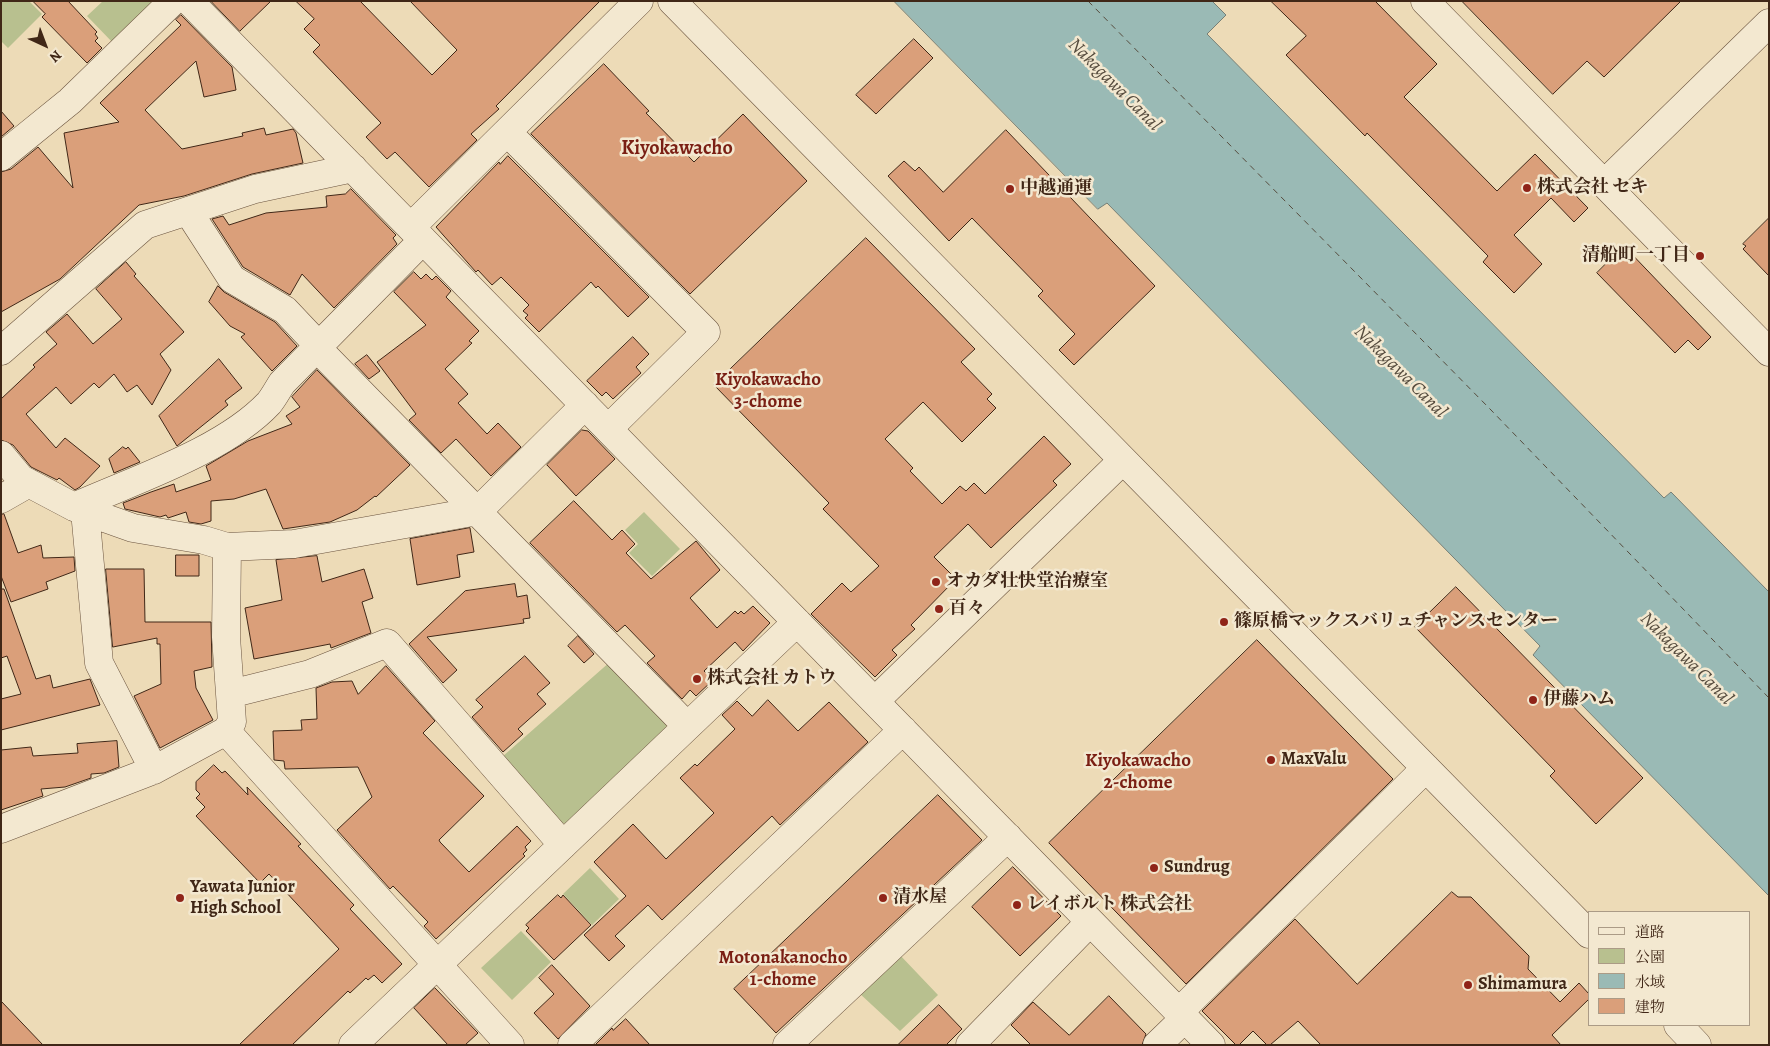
<!DOCTYPE html>
<meta charset="utf-8">
<style>
body{margin:0}
#map{position:relative;width:1770px;height:1046px;overflow:hidden;background:#eddbb7;font-family:Alegreya,"Noto Serif JP",serif}
canvas{display:block}
.frame{position:absolute;inset:0;border:2px solid #402717;pointer-events:none}
.legend{position:absolute;left:1588px;top:911px;width:162px;height:115px;box-sizing:border-box;background:#f3e8d0;border:1px solid #ab9b86;margin:0;padding:6px 9px;list-style:none;font-size:15px;color:#402717}
.legend li{display:flex;align-items:center;gap:10px;height:25px}
.legend b{width:25px;border:1px solid #ab9b86}
.north{position:absolute;left:20px;top:20px;width:50px;height:50px;-webkit-text-stroke:4px #f3e8d0;paint-order:stroke;rotate:137deg;font-size:14px;font-weight:700;line-height:20px;text-align:center;color:#402717}
.north::after{content:'';display:block;margin:auto;width:18px;height:22px;background:#402717;clip-path:polygon(50% 0,100% 100%,50% 72%,0 100%)}
</style>
<div id="map">
<canvas width="1770" height="1046"></canvas>
<div class="frame"></div>
<ul class="legend">
<li><b style="height:6px;background:#f3e8d0"></b>道路</li>
<li><b style="height:14px;background:#b8c08f"></b>公園</li>
<li><b style="height:14px;background:#9abab5"></b>水域</li>
<li><b style="height:14px;background:#da9f7a"></b>建物</li>
</ul>
<div class="north">N</div>
</div>
<script>
const c = document.querySelector('canvas').getContext('2d');
c.lineJoin = 'round';
function fillPath(path, color) { c.fillStyle = color; c.fill(path, 'evenodd'); }
function strokePath(path, color, width, dash) { c.strokeStyle = color; c.lineWidth = width; c.lineCap = dash ? 'butt' : 'round'; c.setLineDash(dash || []); c.stroke(path); }
function drawText(font, color, halo, rows, align = 'center') {
  c.font = font + ' Alegreya,"Noto Serif JP",serif'; c.lineWidth = 5; c.setLineDash([]); c.textBaseline = 'middle'; c.strokeStyle = halo; c.fillStyle = color; for (const [text, x, y, turn = 0] of rows) {
    c.save(); c.translate(x, y); c.rotate((+turn || 0) * Math.PI / 180); c.textAlign = isNaN(turn) ? turn : align; if (halo) c.strokeText(text, 0, 0); c.fillText(text, 0, 0); c.restore();
  }
}
const green = new Path2D(`
 M1,1H29L42,14L8,48L1,41Z
 M103,1H157L114,44L87,16Z
 M644,512L680,549L652,576L629,553L638,544L625,530Z
 M611,661L667,719L666,729L568,823L558,824L502,757Z
 M590,868L619,899L592,925L563,894Z
 M521,931L551,962L512,1000L481,968Z
 M898,953L938,995L900,1031L858,992Z`);
const water = new Path2D(`
 M894,1H1212L1226,15L1207,34L1664,498L1671,492L1769,592V896L1533,655L1540,646L1107,203L1098,209Z`);
const ferry = new Path2D(`
 M1088,1L1491,410L1769,698`);
const building = new Path2D(`
 M33,1H68L97,32L95,34L98,38L95,41L102,48L87,63L42,17L45,14Z
 M211,1H271L240,31Z
 M296,1H360L432,75L457,50L410,1H600L496,106L499,109L471,134L477,140L429,187L395,152L387,159L366,137L381,123L313,52L320,45L304,29L314,19Z
 M1271,1H1375L1437,64L1404,97L1497,191L1535,154L1588,208L1574,222L1551,198L1514,235L1542,264L1514,293L1483,262L1488,256L1367,133L1365,136L1286,55L1306,36Z
 M1462,1H1681L1604,77L1587,61L1553,94Z
 M181,15L232,67L236,90L204,97L196,61L145,110L182,149L243,136L242,133L264,128L266,135L293,129L296,133L303,163L252,174L184,196L139,205L60,279L1,312V172L11,169L38,147L73,188L64,133L119,122L100,103L181,25L176,20Z
 M914,39L933,58L876,114L856,95Z
 M604,64L649,111L646,113L694,162L743,114L807,181L690,294L531,134Z
 M1,111L14,126L1,137Z
 M1006,130L1155,286L1074,365L1059,350L1075,334L1038,296L1043,291L972,218L949,241L888,176L904,161L915,171L919,167L943,192Z
 M508,156L649,297L628,317L598,286L596,288L591,282L539,332L525,318L528,315L523,311L529,305L501,277L492,285L478,270L476,272L436,227L499,162L500,164Z
 M351,189L396,235L393,238L397,244L334,308L302,274L290,295L243,267L212,219L223,216L229,225L266,213L327,207L326,196L345,194Z
 M1769,218V276L1743,249L1746,246L1743,244Z
 M866,238L975,349L961,362L992,394L987,399L996,408L962,442L923,402L885,439L913,468L910,471L942,504L960,486L966,491L974,483L985,494L1044,436L1071,464L1053,481L1057,485L991,548L968,524L934,557L956,579L911,625L915,629L892,650L897,655L875,677L811,614L842,583L851,592L879,566L823,509L829,503L714,385Z
 M1624,246L1711,337L1698,350L1688,340L1675,353L1597,273Z
 M126,262L136,274L134,276L184,332L160,354L171,370L152,405L137,385L127,392L114,374L99,388L94,383L71,404L56,387L26,414L56,448L65,438L100,466L80,487L75,490L59,478L57,480L31,467L13,445L1,440V399L35,367L33,365L57,344L46,332L67,314L93,344L122,319L96,289Z
 M414,272L421,279L426,274L432,280L436,276L451,291L446,297L479,331L469,341L472,343L445,369L468,394L458,403L487,434L498,423L521,447L491,476L456,439L441,453L409,420L416,414L377,362L426,325L394,292Z
 M218,286L224,292L275,322L297,346L272,371L241,337L245,334L230,326L209,302Z
 M633,337L649,354L636,367L641,373L613,399L606,392L602,396L587,381Z
 M367,355L380,371L369,379L355,364Z
 M219,359L242,388L225,401L228,405L177,446L159,416Z
 M317,370L410,465L376,497L375,496L357,510L330,522L283,529L266,489L234,499L211,501V521L201,524L189,522L186,512L168,518L166,515L160,517L125,509L123,503L151,492L174,484L176,492L211,480L206,466L248,441L292,424L286,416L300,407L292,397Z
 M582,430L588,431L615,459L576,496L547,465Z
 M123,447L126,449L128,447L140,462L114,473L109,459Z
 M574,501L612,540L622,530L635,544L626,553L651,579L696,541L720,570L690,598L717,628L735,611L738,614L741,611L744,614L753,606L770,623L743,651L735,642L704,671L713,680L696,696L690,690L682,699L647,663L655,656L625,625L617,632L530,543Z
 M4,514L18,553L41,545L43,558L74,557L75,571L46,582L48,589L11,602L1,576V515Z
 M470,528L474,552L457,555L460,577L417,585L410,539Z
 M176,555H199V576H176Z
 M317,556L322,582L364,569L373,598L362,602L371,633L331,648L330,644L254,659L245,608L282,600L276,560Z
 M106,569H144L145,622H211L212,667L194,671L196,688L213,720L160,748L134,696L161,684L160,644H157V638L113,647Z
 M515,584L517,597L527,595L530,618L523,619L524,623L427,637L457,670L443,683L409,644L465,591Z
 M1456,587L1643,778L1596,824L1550,776L1555,771L1415,627Z
 M1,589H4L36,679L50,675L53,688L90,679L100,705L1,730V699L21,694L7,656L1,658Z
 M578,636L594,654L584,663L568,646Z
 M1257,640L1393,779L1186,984L1049,843Z
 M525,656L550,683L537,694L546,704L518,729L523,734L503,752L472,717L483,707L476,700Z
 M386,666L435,721L423,733L484,796L439,840L440,842L469,872L517,826L531,841L525,847L527,850L523,854L525,856L436,939L424,926L428,922L393,886L390,889L337,830L372,797L358,767L285,769L284,761L274,760L273,731L302,730L301,720L317,719L316,688L332,682L352,681L358,694Z
 M768,700L798,731L829,702L868,742L780,825L772,816L662,920L648,905L615,936L625,946L609,961L584,935L626,896L594,862L633,824L666,859L714,813L680,778L695,764L697,766L735,729L722,715L735,703L737,701L752,716Z
 M117,741L119,767L104,773L91,774V778L65,787L41,789L43,796L1,810V750L31,747L33,756L78,753L77,744Z
 M214,765L222,773L225,771L248,795L247,787L301,844L298,846L354,905L350,909L402,964L382,983L374,975L368,980L366,978L350,993L348,991L292,1045H239L339,949L269,874L260,883L196,816L205,807L196,798L200,794L196,790V782Z
 M938,795L982,840L776,1033L734,989Z
 M1013,867L1061,916L1020,956L972,907Z
 M1452,892L1458,897H1471L1529,956L1528,969L1560,1002L1579,983L1589,994V999L1552,1035L1561,1045H1321L1298,1021L1270,1045H1267L1253,1031L1239,1045H1236L1202,1011L1295,919L1357,984Z
 M558,895L561,898L563,895L591,925L554,960L526,931L529,928L526,925Z
 M552,965L590,1006L558,1039L534,1013L554,994L539,978Z
 M435,988L478,1033L465,1045H448L414,1008Z
 M1109,996L1146,1034L1142,1045H1031L1011,1025L1033,1002L1069,1035Z
 M1,1001L43,1045H1Z
 M939,1005L962,1029L946,1045H898Z
 M626,1019L650,1045H595L612,1028L613,1030Z`);
const minor = new Path2D(`
 M189,1L1211,1045
 M672,1L1589,934
 M1425,1L1769,352
 M507,132L706,332L608,429
 M1,157L70,101L173,1
 M1604,184L1769,23
 M188,211L232,279L285,310L319,346
 M411,227L639,1
 M317,348L687,726
 M1,351L145,225L255,189L353,168
 M1,455L21,479L74,507L133,528L204,540L227,547L294,544L478,511L585,405
 M1,499L29,483
 M74,507C134,480 224,451 269,403C274,397 278,389 282,383L423,240
 M85,511L99,663L154,770
 M230,694L310,674L387,643L563,845
 M875,701L1123,460
 M226,731L510,1045
 M1,829L154,770L226,731L232,722L226,637L227,547
 M1179,1012L1426,768
 M1678,1025L1697,1045
 M353,1045L797,622
 M572,1045L903,730
 M787,1045L1008,837
 M970,1045L1090,922
 M1157,1045L1185,1018`);
const markers = [
 [1527,188,5,"#8f2418"],
 [1010,189,5,"#8f2418"],
 [1700,256,5,"#8f2418"],
 [936,582,5,"#8f2418"],
 [939,609,5,"#8f2418"],
 [1224,622,5,"#8f2418"],
 [697,679,5,"#8f2418"],
 [1533,700,5,"#8f2418"],
 [1271,760,5,"#8f2418"],
 [1154,868,5,"#8f2418"],
 [180,898,5,"#8f2418"],
 [883,898,5,"#8f2418"],
 [1017,905,5,"#8f2418"],
 [1468,985,5,"#8f2418"]
];
const poiNames = [
 ["株式会社 セキ",1537,188],
 ["中越通運",1020,189],
 ["清船町一丁目",1690,256,"right"],
 ["オカダ壮快堂治療室",946,582],
 ["百々",949,609],
 ["篠原橋マックスバリュチャンスセンター",1234,622],
 ["株式会社 カトウ",707,679],
 ["伊藤ハム",1543,700],
 ["MaxValu",1281,760],
 ["Sundrug",1164,868],
 ["Yawata Junior",190,888],
 ["High School",190,909],
 ["清水屋",893,898],
 ["レイボルト 株式会社",1027,905],
 ["Shimamura",1478,985]
];
const waterNames = [
 ["Nakagawa Canal",1114,85,45],
 ["Nakagawa Canal",1400,372,45],
 ["Nakagawa Canal",1686,659,45]
];
const neighbourhoodNames = [
 ["Kiyokawacho",768,380],
 ["3-chome",768,402],
 ["Kiyokawacho",1138,761],
 ["2-chome",1138,783],
 ["Motonakanocho",783,958],
 ["1-chome",783,980]
];
const quarterNames = [
 ["Kiyokawacho",677,149]
];
fillPath(green, '#b8c08f');
fillPath(water, '#9abab5');
strokePath(water, '#767f76', 1);
strokePath(ferry, '#564c3e', 1, [6, 5]);
fillPath(building, '#da9f7a');
strokePath(building, '#402717', 1);
strokePath(minor, '#6b543f', 29);
strokePath(minor, '#f3e8d0', 28);
for (const [x, y, r, color] of markers) { const dot = new Path2D(); dot.arc(x, y, r, 0, 2 * Math.PI); c.fillStyle = color; c.fill(dot); strokePath(dot, '#f3e8d0', 2); }
drawText('bold 18px', '#402717', '#f3e8d0', poiNames, 'left');
drawText('italic 19px', '#564c3e', '#f3e8d0', waterNames);
drawText('bold 19px', '#7a1f14', '#f3e8d0', neighbourhoodNames);
drawText('bold 20px', '#7a1f14', '#f3e8d0', quarterNames);
</script>
